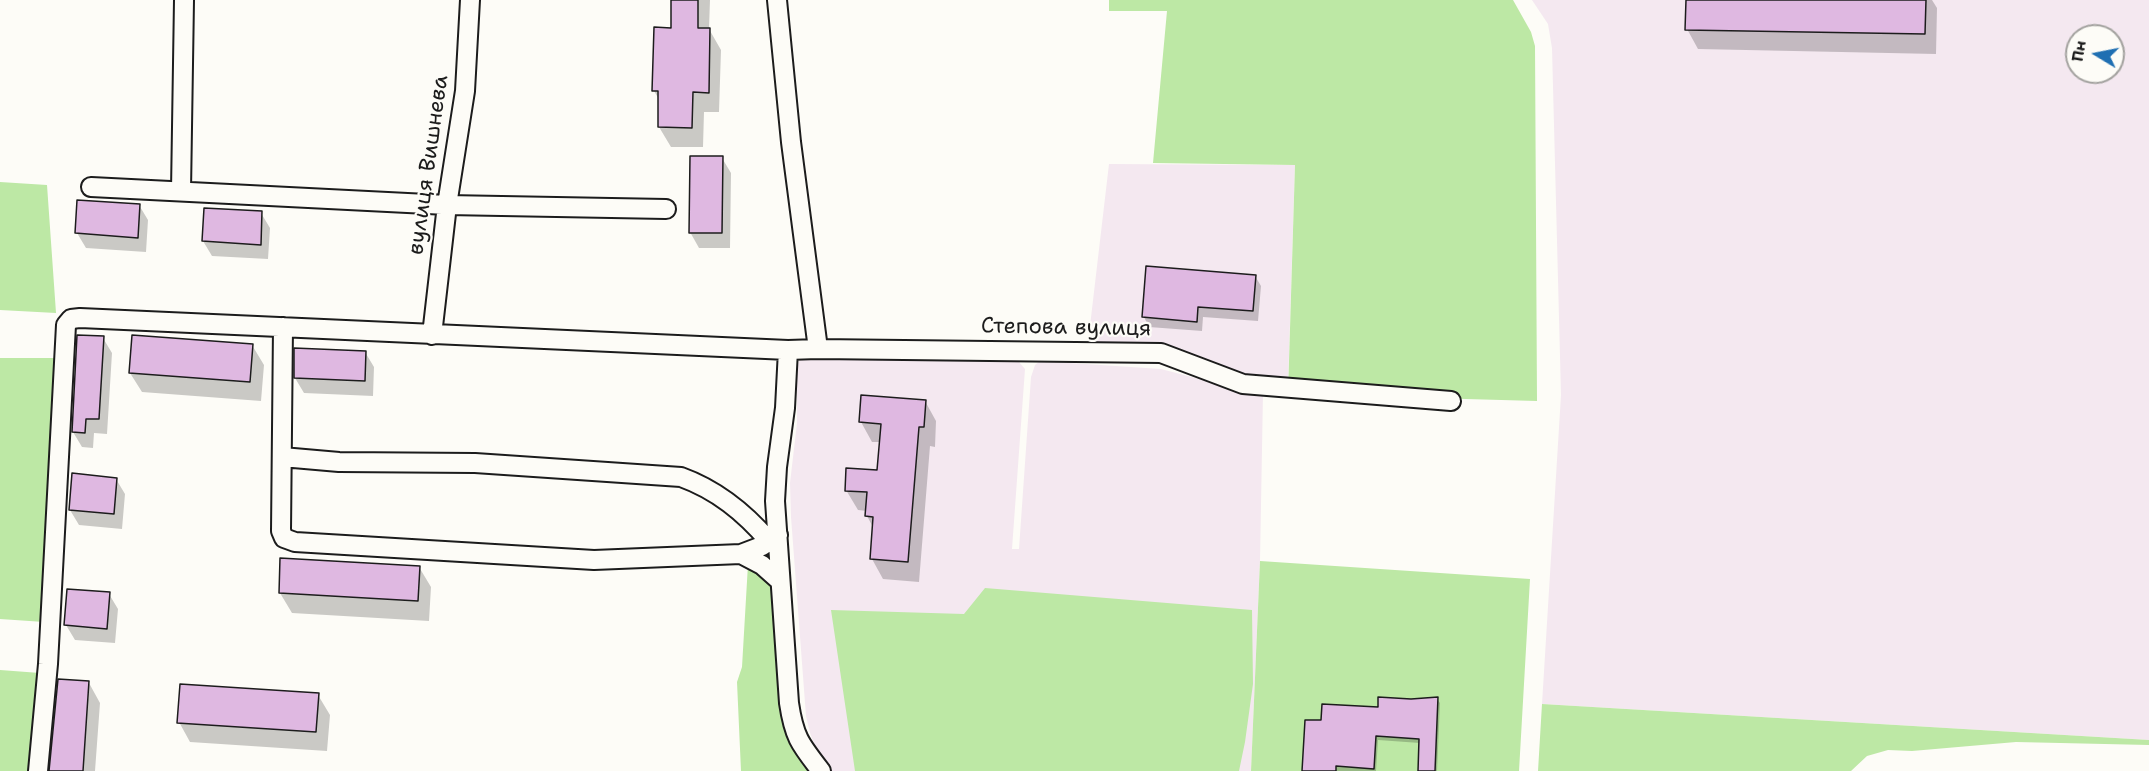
<!DOCTYPE html>
<meta charset="utf-8">
<style>
body{margin:0}
#map{position:relative;width:2149px;height:771px;overflow:hidden;background:#fdfcf7;font-family:"Shantell Sans",sans-serif}
canvas{display:block}
.north{position:absolute;left:2065px;top:24px;width:60px;height:60px;box-sizing:border-box;background:#fdfcf7;border:2px solid #a3a29f;border-radius:50%;rotate:280deg;font-size:16px;font-weight:700;line-height:24px;text-align:center;color:#1c1c1c}
.north::after{content:'';display:block;margin:auto;width:21px;height:27px;background:#1f6fb2;clip-path:polygon(50% 0,100% 100%,50% 72%,0 100%)}
</style>
<div id="map">
<canvas width="2149" height="771"></canvas>
<div class="north">Пн</div>
</div>
<script>
const c = document.querySelector('canvas').getContext('2d');
c.lineJoin = 'round';
function fillPath(path, color) { c.fillStyle = color; c.fill(path, 'evenodd'); }
function strokePath(path, color, width, dash) { c.strokeStyle = color; c.lineWidth = width; c.lineCap = dash ? 'butt' : 'round'; c.setLineDash(dash || []); c.stroke(path); }
function drawText(font, color, halo, rows, align = 'center') {
  c.font = font + ' "Shantell Sans",sans-serif'; c.lineWidth = 4.5; c.setLineDash([]); c.textBaseline = 'middle'; c.strokeStyle = halo; c.fillStyle = color; for (const [text, x, y, turn = 0] of rows) {
    c.save(); c.translate(x, y); c.rotate((+turn || 0) * Math.PI / 180); c.textAlign = isNaN(turn) ? turn : align; if (halo) c.strokeText(text, 0, 0); c.fillText(text, 0, 0); c.restore();
  }
}
const built = new Path2D(`
 M1532,0H2149V740L1542,704L1561,395L1552,48L1548,24ZM2077,36H2113V72H2077Z
 M1109,164L1295,165L1288,386L1088,343Z
 M808,353L1019,362L1025,369L1012,549H1019L1031,377L1035,365L1040,361L1161,369L1245,391L1263,393L1260,561L1251,771H832L816,749L810,733L806,716L791,517L790,483L797,423V367L801,355Z`);
const green = new Path2D(`
 M1109,0H1513L1531,32L1535,46L1537,401L1288,394L1295,165L1153,163L1167,11H1109Z
 M0,182L47,185L56,313L0,310Z
 M0,358H61L44,622L0,619Z
 M771,543L790,728L812,771H741L737,682L742,667L749,547Z
 M1260,561L1530,579L1519,771H1251Z
 M985,588L1252,610L1253,684L1245,742L1239,771H855L831,610L964,614Z
 M0,670L40,673L37,771H0Z
 M1542,704L2149,740V745L2016,742L1912,751L1888,750L1867,756L1851,771H1538Z`);
const shadow = new Path2D(`
 M673,0H710L709,29L721,50L719,112H704L703,147H671L659,127L660,101L654,91L672,29Z
 M1688,0H1932L1937,8L1936,54L1698,49L1687,29Z
 M722,158L731,173L730,248H699L690,232Z
 M139,205L148,220L146,252L86,248L77,233Z
 M261,213L270,228L268,259L212,256L203,241Z
 M1255,276L1261,286L1258,321L1203,317L1202,331L1149,327L1144,317Z
 M103,338L112,353L107,434L94,433L93,448L82,447L73,432Z
 M252,345L264,365L261,401L142,392L130,373Z
 M365,352L374,367L373,396L304,393L295,378Z
 M925,401L936,421L935,447L930,446L919,582L883,579L872,559L874,529L867,516V511L858,510L846,490L878,472L881,442H872L861,422Z
 M116,479L125,494L122,529L79,525L70,510Z
 M419,567L431,587L429,621L292,613L280,593Z
 M109,594L118,609L115,643L75,640L66,625Z
 M89,683L100,703L95,771H51Z
 M318,695L330,715L327,751L190,742L179,722Z
 M1437,699L1440,703L1437,771H1419L1420,743L1378,740L1376,771H1303L1322,722L1411,700Z`);
const building = new Path2D(`
 M671,0H698V28H710L709,93L693,92L692,128L658,127V91H652L654,27L671,28Z
 M1686,0H1926L1925,34L1685,30Z
 M690,156H723L722,233H689Z
 M77,200L140,204L138,238L75,233Z
 M204,208L262,211L261,245L202,241Z
 M1146,266L1256,275L1253,311L1198,307L1197,322L1142,317Z
 M77,335L104,336L99,419H86L85,433L72,432Z
 M132,335L253,344L250,382L129,373Z
 M294,348L366,351L365,381L294,378Z
 M861,395L926,400L924,427H919L908,562L870,559L873,517L865,516L867,492L845,491L846,468L877,470L881,424L859,422Z
 M72,473L117,478L114,514L69,510Z
 M280,558L420,566L418,601L279,593Z
 M67,589L110,592L107,629L64,625Z
 M58,679L89,681L83,771H49Z
 M180,684L319,693L316,732L177,723Z
 M1378,697L1411,699L1438,697L1435,771H1418L1419,739L1376,736L1374,769L1336,766V771H1302L1305,720H1321L1322,704L1378,707Z`);
const minor = new Path2D(`
 M777,0L791,142L818,349
 M91,187L447,205L666,209
 M181,191L184,0
 M283,327L281,531L284,538L295,542L594,560L741,554L762,546L778,535
 M432,335L447,205L465,91L470,0
 M788,350L785,408L777,467L775,501L789,703C794,737 800,744 821,771
 M282,457L339,462L475,463L681,477C717,490 744,512 769,541
 M741,554L762,565L780,581
 M38,771L48,664L66,325L71,319L80,318L788,350L818,349L1161,353L1243,384L1451,401`);
const streetNames = [
 ["вулиця Вишнева",429,165,-82],
 ["Степова вулиця",1066,328,1]
];
fillPath(built, '#f4e8f0');
fillPath(green, '#bde8a5');
fillPath(shadow, '#0003');
fillPath(building, '#dfb8e1');
strokePath(building, '#1c1c1c', 1.5);
strokePath(minor, '#1c1c1c', 22);
strokePath(minor, '#fdfcf7', 18);
drawText('22px', '#1c1c1c', '#fdfcf7', streetNames);
</script>
